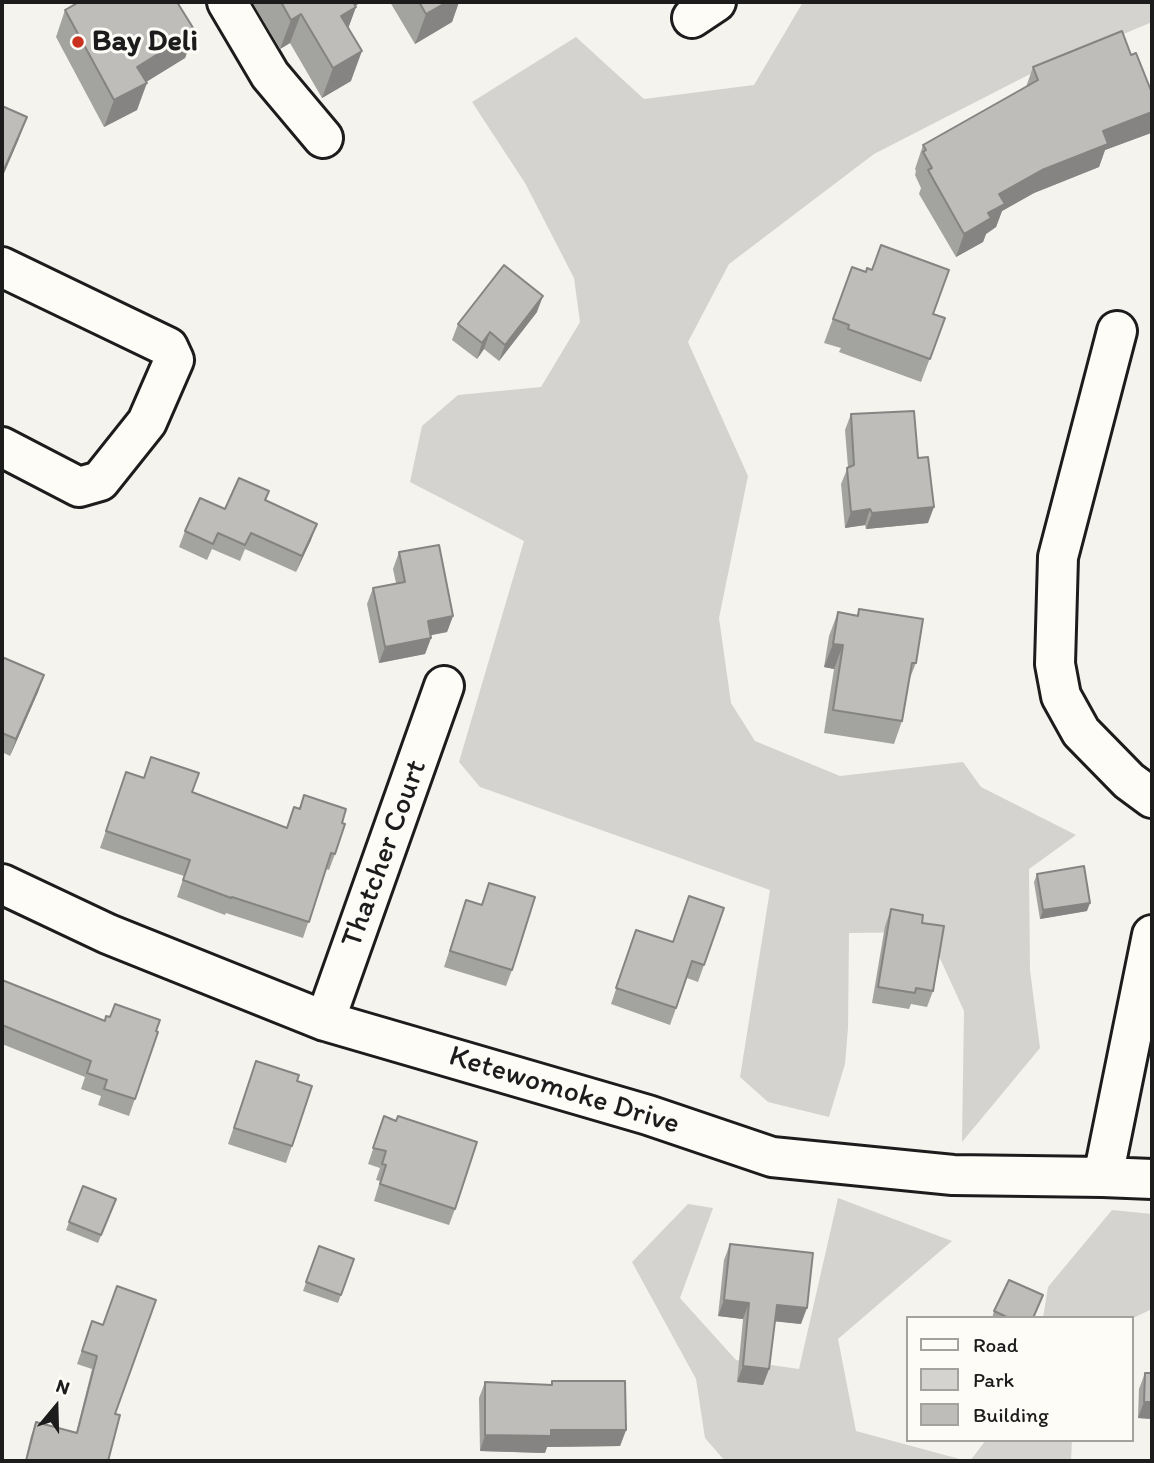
<!DOCTYPE html>
<style>
body{margin:0}
#map{position:relative;width:1154px;height:1463px;overflow:hidden;background:#f4f3ee;font-family:Itim,sans-serif}
canvas{display:block}
.frame{position:absolute;inset:0;border:4px solid #1c1c1c;pointer-events:none}
.legend{position:absolute;left:906px;top:1316px;width:228px;height:126px;box-sizing:border-box;background:#fdfcf7;border:2px solid #a3a29f;margin:0;padding:9px 12px;list-style:none;font-size:21px;color:#1c1c1c}
.legend li{display:flex;align-items:center;gap:14px;height:35px}
.legend b{width:35px;border:2px solid #a3a29f}
.north{position:absolute;left:21px;top:1372px;width:70px;height:70px;-webkit-text-stroke:5px #fdfcf7;paint-order:stroke;rotate:19deg;font-size:19px;font-weight:700;line-height:28px;text-align:center;color:#1c1c1c}
.north::after{content:'';display:block;margin:auto;width:24px;height:32px;background:#1c1c1c;clip-path:polygon(50% 0,100% 100%,50% 72%,0 100%)}
</style>
<div id="map">
<canvas width="1154" height="1463"></canvas>
<div class="frame"></div>
<ul class="legend">
<li><b style="height:9px;background:#fdfcf7"></b>Road</li>
<li><b style="height:19px;background:#d4d3cf"></b>Park</li>
<li><b style="height:19px;background:#bebdba"></b>Building</li>
</ul>
<div class="north">N</div>
</div>
<script>
const c = document.querySelector('canvas').getContext('2d');
c.lineJoin = 'round';
function fillPath(path, color) { c.fillStyle = color; c.fill(path, 'evenodd'); }
function strokePath(path, color, width, dash) { c.strokeStyle = color; c.lineWidth = width; c.lineCap = dash ? 'butt' : 'round'; c.setLineDash(dash || []); c.stroke(path); }
function drawText(font, color, halo, rows, align = 'center') {
  c.font = font + ' Itim,sans-serif'; c.lineWidth = 6; c.setLineDash([]); c.textBaseline = 'middle'; c.strokeStyle = halo; c.fillStyle = color; for (const [text, x, y, turn = 0] of rows) {
    c.save(); c.translate(x, y); c.rotate((+turn || 0) * Math.PI / 180); c.textAlign = isNaN(turn) ? turn : align; if (halo) c.strokeText(text, 0, 0); c.fillText(text, 0, 0); c.restore();
  }
}
const green = new Path2D(`
 M803,2H1152V22L1036,71L874,154L729,264L688,342L748,476L719,618L731,703L755,741L840,776L963,762L981,787L1076,835L1029,869L1030,970L1040,1048L962,1142L964,1011L928,932L849,933L848,1028L845,1064L829,1117L768,1102L740,1077L770,890L480,787L459,762L524,541L410,482L422,426L458,395L541,387L580,322L574,278L525,183L472,102L576,37L644,99L754,85Z
 M838,1198L952,1241L838,1339L856,1431L967,1461H725L705,1438L696,1379L632,1262L688,1204L713,1208L680,1298L736,1360L799,1369Z
 M1112,1210L1152,1214V1309L1131,1319V1318H1043L1048,1287Z
 M986,1440H1072L1071,1461H970Z`);
const minor = new Path2D(`
 M227,2L270,75L323,138
 M692,18L716,2
 M2,267L168,347L174,360L147,422L100,481L79,487L2,447
 M1117,331L1058,557L1055,664L1061,696L1081,732L1129,781L1152,798
 M2,884L108,934L325,1021L648,1115L772,1157L953,1175L1103,1177L1152,1179
 M325,1021L444,686
 M1103,1177L1152,935`);
const wall = new Path2D(`
 M252,2H361L355,6L356,7L348,28L351,81L322,98L290,43L280,49Z
 M390,2H459L452,22L415,44Z
 M65,10L195,31L185,58L146,82L137,110L104,127L56,37Z
 M1131,55L1152,93V128L1151,133L1105,150L1099,167L1034,193L1002,211L996,227L986,234L983,242L956,257L919,194L921,188L915,175L916,171L915,169L923,145L1026,87L1033,67Z
 M852,267L933,314L945,318L921,382L839,352L841,348L824,343Z
 M537,312L499,361L484,349L477,359L452,340L458,324Z
 M851,414L918,458L928,523L866,529L865,525L845,528L841,484L848,467L845,430Z
 M269,491L266,500L311,540L296,572L245,549L240,561L212,549L207,560L179,547L185,531L225,509Z
 M399,552L453,616L447,632L430,635L431,638L425,654L379,663L367,604L373,588L396,583L393,569Z
 M859,609L916,663L908,683L902,721L894,744L824,733L834,669L824,667L829,636L838,612L857,615Z
 M2,657L44,675L38,692L10,756L2,752Z
 M126,772L192,792L286,828L299,808L304,795L342,823L335,854L329,870L326,869L303,938L226,913L225,915L177,897L184,876L100,848Z
 M1037,874L1087,911L1040,919L1034,882Z
 M489,883L512,970L506,986L444,967L466,900L481,905Z
 M724,908L698,982L687,978L670,1025L611,1004L636,930L673,942Z
 M891,909L922,923L933,991L927,1007L911,1004L909,1009L872,1003L885,926Z
 M2,980L105,1021L158,1032L129,1116L98,1105L101,1096L81,1089L85,1077L2,1044Z
 M256,1061L292,1146L286,1163L228,1144Z
 M384,1116L455,1209L449,1225L374,1201L380,1181L376,1180L380,1168L368,1164Z
 M83,1186L116,1199L98,1243L66,1230Z
 M730,1244L801,1324L775,1321L769,1369L763,1385L737,1382L743,1319L718,1316L724,1260Z
 M319,1246L354,1259L338,1303L303,1291Z
 M1043,1295L1033,1318H992L994,1311Z
 M92,1321L115,1414L108,1461H25L31,1436L36,1422L76,1433L92,1369L77,1364Z
 M1145,1373H1152V1419L1138,1418L1139,1389Z
 M552,1381L626,1430L620,1446L547,1447L545,1453L480,1451L479,1398L485,1382L551,1385Z`);
const shadedWall = new Path2D(`
 M341,2H361L335,20Z
 M447,2H459L452,22L415,44L426,14Z
 M356,7L345,37L341,16Z
 M301,14L290,43L280,49L291,20Z
 M195,31L185,58L138,87L147,83L137,110L104,127L114,100L137,67Z
 M362,51L351,81L322,98L333,68Z
 M1152,112V128L1151,133L1105,150L1099,167L1034,193L1002,211L996,227L986,234L983,242L956,257L964,234L988,213L999,194L1042,170L1103,131Z
 M27,117L18,141L2,178L3,172Z
 M543,296L537,312L499,361L505,345Z
 M490,332L484,349L477,359L482,343Z
 M934,507L928,523L866,529L872,513Z
 M870,509L865,525L845,528L851,512Z
 M317,524L311,540L296,572L302,556Z
 M453,616L447,632L422,637L428,621Z
 M431,638L425,654L379,663L385,647Z
 M833,644L843,645L834,669L824,667Z
 M44,675L38,692L10,756L16,739Z
 M1090,903L1087,911L1040,919L1043,910Z
 M724,1300L749,1303L743,1319L718,1316Z
 M777,1305L807,1308L801,1324L771,1321Z
 M743,1366L769,1369L763,1385L737,1382Z
 M1144,1402H1152V1419L1138,1418Z
 M551,1430H626L620,1446L547,1447L545,1453L480,1451L485,1435Z`);
const building = new Path2D(`
 M79,2H177L195,31L137,67L147,83L114,100L65,10Z
 M281,2H353L356,7L341,16L362,51L333,68L301,14L291,20Z
 M419,2H447L426,14Z
 M1122,31L1131,55L1136,53L1152,93V112L1103,131L1108,144L1042,170L999,194L1005,204L988,213L991,218L964,234L928,170L932,168L923,152L926,150L923,145L1038,80L1033,67Z
 M2,106L27,117L3,172H2Z
 M881,245L949,270L933,314L945,318L930,359L848,329L849,325L833,319L852,267L866,272L867,268L872,270Z
 M504,265L543,296L505,345L490,332L482,343L458,324Z
 M914,411L918,458L928,457L934,507L872,513L870,509L851,512L847,468L854,465L851,414Z
 M239,478L269,491L265,500L317,524L302,556L251,533L245,545L218,533L213,544L185,531L200,498L225,509Z
 M439,545L453,616L428,621L431,638L385,647L373,588L405,582L399,552Z
 M859,609L923,619L916,663H912L902,721L833,710L843,645L833,644L838,612L858,616Z
 M2,657L44,675L16,739L2,733Z
 M151,757L199,773L192,792L287,828L294,807L300,809L304,795L346,809L342,823L345,824L335,854L331,853L309,922L232,897L231,898L183,880L190,860L106,831L126,772L144,778Z
 M1084,866L1090,903L1043,910L1037,874Z
 M489,883L535,897L512,970L450,951L466,900L482,905Z
 M689,896L724,908L704,965L692,961L676,1008L616,988L636,930L673,942Z
 M891,909L923,915L922,923L944,926L933,991L916,988L915,993L878,987Z
 M2,980L105,1021L106,1016L110,1017L115,1004L160,1020L156,1031L158,1032L135,1099L104,1089L107,1080L87,1073L91,1061L2,1025Z
 M256,1061L299,1075L297,1081L312,1086L292,1146L234,1128Z
 M384,1116L396,1121L398,1116L477,1142L455,1209L380,1184L386,1165L382,1164L386,1151L373,1148Z
 M83,1186L116,1199L101,1235L69,1222Z
 M730,1244L813,1253L807,1308L777,1305L769,1369L743,1366L749,1303L724,1300Z
 M319,1246L354,1259L341,1295L306,1282Z
 M1009,1280L1043,1295L1033,1318H1009L994,1311Z
 M117,1286L156,1300L115,1414L120,1415L108,1461H26L36,1422L77,1433L97,1356L82,1351L92,1321L103,1325Z
 M1145,1373H1152V1402H1144Z
 M552,1381H625L626,1430H551V1436L485,1435V1382L552,1385Z`);
const markers = [
 [78,42,7,"#c8321e"]
];
const poiNames = [
 ["Bay Deli",92,42]
];
const streetNames = [
 ["Thatcher Court",385,854,-70],
 ["Ketewomoke Drive",564,1091,17]
];
fillPath(green, '#d4d3cf');
strokePath(minor, '#1c1c1c', 44);
strokePath(minor, '#fdfcf7', 38);
fillPath(wall, '#a3a3a0');
fillPath(shadedWall, '#858482');
fillPath(building, '#bebdba');
strokePath(building, '#858482', 2);
for (const [x, y, r, color] of markers) { const dot = new Path2D(); dot.arc(x, y, r, 0, 2 * Math.PI); c.fillStyle = color; c.fill(dot); strokePath(dot, '#fdfcf7', 2.5); }
drawText('bold 30px', '#1c1c1c', '#fdfcf7', poiNames, 'left');
drawText('30px', '#1c1c1c', '#fdfcf7', streetNames);
</script>
